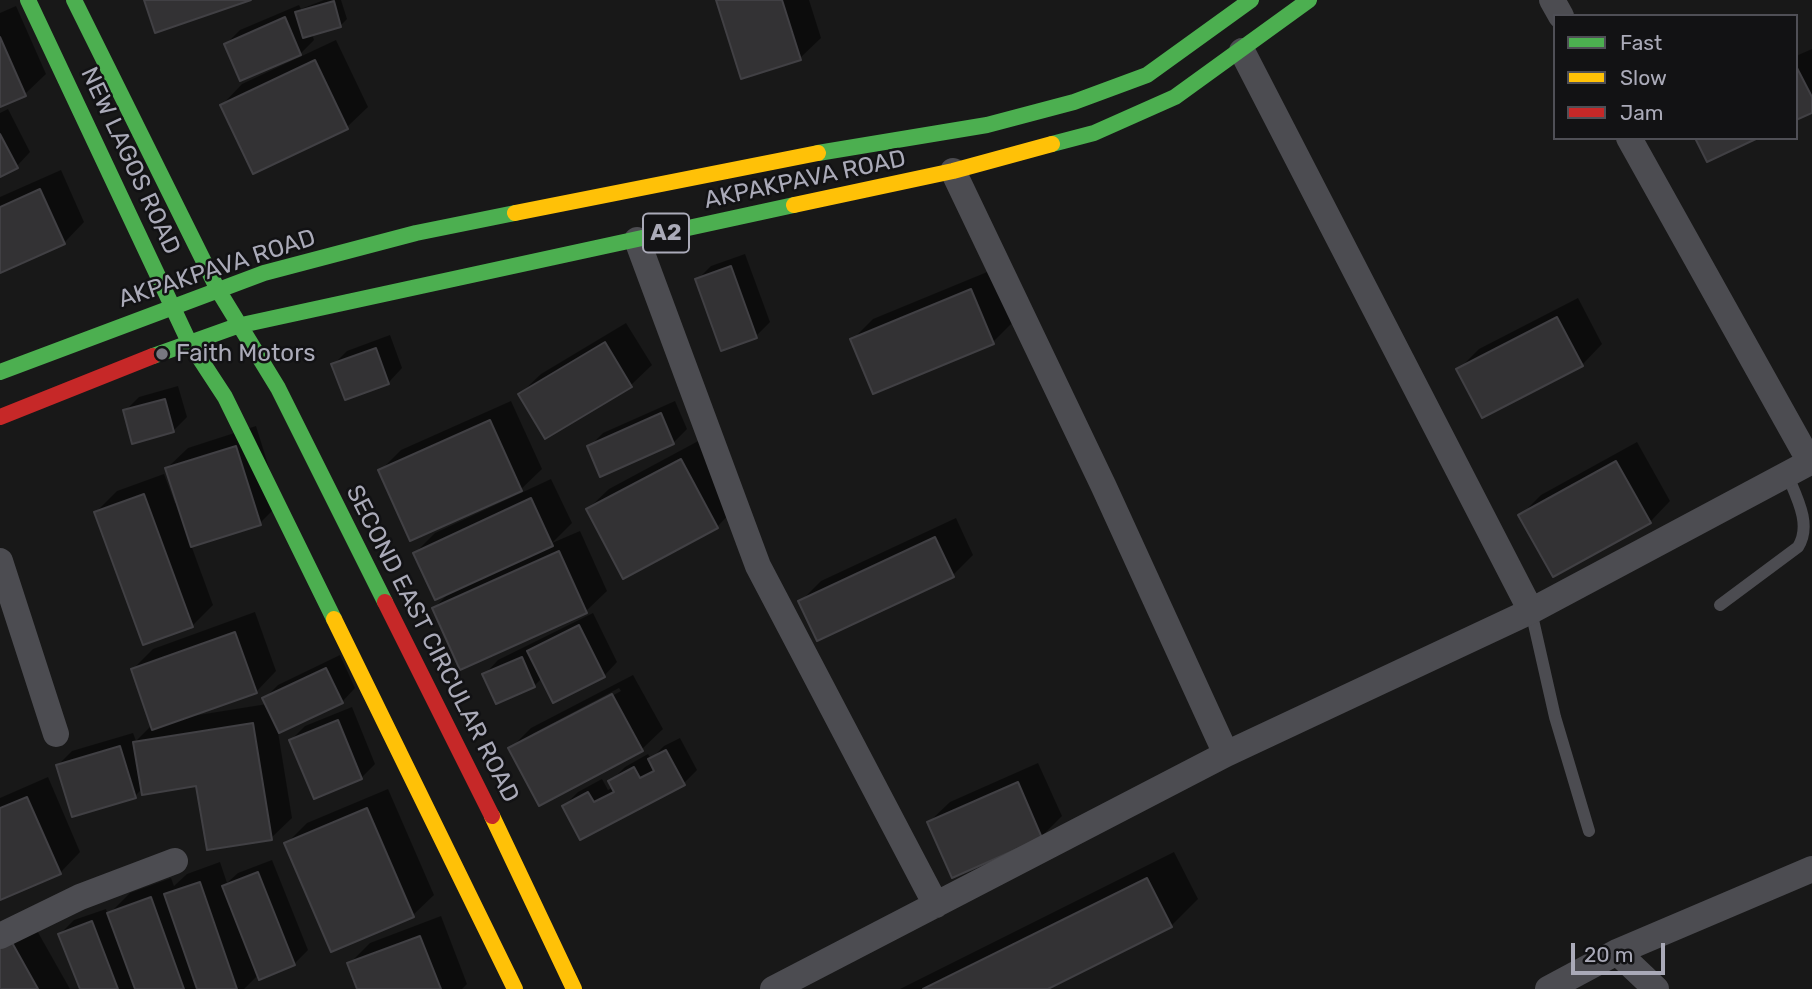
<!DOCTYPE html>
<style>
body{margin:0}
#map{position:relative;width:1812px;height:989px;overflow:hidden;background:#181818;font-family:Rubik,sans-serif}
canvas{display:block}
.legend{position:absolute;left:1553px;top:14px;width:245px;height:126px;box-sizing:border-box;background:#121214;border:2px solid #4f4f56;margin:0;padding:9px 12px;list-style:none;font-size:21px;color:#aaaab8}
.legend li{display:flex;align-items:center;gap:14px;height:35px}
.legend b{width:35px;border:2px solid #4f4f56}
.scale{position:absolute;left:1571px;top:943px;width:94px;height:32px;box-sizing:border-box;border:4px solid #aaaab8;border-top:0;padding-left:9px;font-size:21px;line-height:24px;white-space:nowrap;color:#aaaab8;-webkit-text-stroke:5px #121214;paint-order:stroke}
</style>
<div id="map">
<canvas width="1812" height="989"></canvas>
<ul class="legend">
<li><b style="height:9px;background:#4caf50"></b>Fast</li>
<li><b style="height:9px;background:#ffc107"></b>Slow</li>
<li><b style="height:9px;background:#c62828"></b>Jam</li>
</ul>
<div class="scale">20 m</div>
</div>
<script>
const c = document.querySelector('canvas').getContext('2d');
c.lineJoin = 'round';
function fillPath(path, color) { c.fillStyle = color; c.fill(path, 'evenodd'); }
function strokePath(path, color, width, dash) { c.strokeStyle = color; c.lineWidth = width; c.lineCap = dash ? 'butt' : 'round'; c.setLineDash(dash || []); c.stroke(path); }
function drawText(font, color, halo, rows, align = 'center') {
  c.font = font + ' Rubik,sans-serif'; c.lineWidth = 5; c.setLineDash([]); c.textBaseline = 'middle'; c.strokeStyle = halo; c.fillStyle = color; for (const [text, x, y, turn = 0] of rows) {
    c.save(); c.translate(x, y); c.rotate((+turn || 0) * Math.PI / 180); c.textAlign = isNaN(turn) ? turn : align; if (halo) c.strokeText(text, 0, 0); c.fillText(text, 0, 0); c.restore();
  }
}
const shadow = new Path2D(`
 M324,0H341L347,19L340,26L312,34L314,40L300,54L226,44L240,30L299,5L301,9Z
 M718,0H809L821,38L800,58Z
 M16,6L46,74L25,94L0,105V13Z
 M336,40L368,107L347,127L222,105L242,84Z
 M1812,49V111L1796,118V56Z
 M8,109L30,152L17,166L0,175V113Z
 M61,170L84,222L64,243L0,271V197Z
 M745,254L770,322L756,336L697,280L711,266Z
 M992,270L1014,321L993,342L852,340L873,319Z
 M1578,298L1602,344L1582,365L1458,370L1479,349Z
 M626,323L652,365L631,385L546,437L520,394L541,374Z
 M390,335L402,368L389,382L346,398L333,365L347,351Z
 M178,386L187,417L173,431L125,411L139,397Z
 M511,401L542,469L517,493L381,470L401,450Z
 M675,401L687,429L673,443L589,447L603,433Z
 M256,426L280,503L260,523L191,545L213,605L192,626L96,512L117,491L164,474L175,503L178,502L167,468L188,448Z
 M702,439L737,506L717,527L588,509L609,489Z
 M1637,442L1670,501L1650,522L1520,516L1541,495Z
 M551,479L572,523L552,543L580,531L607,591L586,611L461,667L434,608L451,591L415,553L435,533Z
 M956,518L973,555L953,575L800,602L821,581Z
 M255,612L276,671L256,692L192,716L267,704L264,699L278,685L340,655L355,688L342,702L278,732L292,818L271,838L198,784L143,788L135,796L58,765L72,751L133,733L136,741L152,725L133,669L153,649Z
 M593,613L617,662L604,676L543,677L534,686L485,674L498,660Z
 M633,675L663,729L642,749H510L531,728ZM619,688L621,691L532,738V734Z
 M352,707L375,764L361,778L291,740L305,726Z
 M680,738L697,770L684,783L581,838L564,806L578,792L602,779L608,790L614,787L611,781L625,767L648,754L651,759L664,746Z
 M1038,763L1062,816L1041,837L929,822L950,802Z
 M48,777L80,852L60,873L0,898V798Z
 M388,789L434,895L413,915L286,844L307,823Z
 M1174,852L1198,899L1171,926L1044,989H900Z
 M272,860L308,950L294,964L259,974L244,989H82L60,934L74,920L106,909L108,915L130,893L171,878L174,886L187,874L220,862L227,883L238,873Z
 M441,916L467,984L462,989H359L349,964L370,943Z
 M31,920L70,989H0V937Z`);
const building = new Path2D(`
 M144,0H251L155,33Z
 M716,0H782L801,60L741,79Z
 M334,1L341,27L303,38L295,12Z
 M285,17L301,55L240,81L224,44Z
 M0,37L26,96L0,107Z
 M315,60L348,129L253,174L220,105Z
 M1796,66L1812,97V113L1796,120Z
 M0,134L18,168L0,177Z
 M1695,138H1758L1707,162Z
 M40,189L65,244L0,273V207Z
 M731,266L757,338L721,351L695,279Z
 M971,289L994,344L873,394L850,339Z
 M1557,317L1583,366L1482,418L1456,369Z
 M605,342L632,387L545,439L518,394Z
 M376,348L389,384L345,400L331,364Z
 M165,399L174,432L132,444L123,410Z
 M661,413L674,444L600,477L587,446Z
 M490,420L522,491L410,541L378,470Z
 M236,446L261,525L191,547L165,468Z
 M681,459L718,528L623,579L586,509Z
 M1616,461L1651,523L1553,577L1518,515Z
 M144,494L193,627L143,645L94,512Z
 M531,498L553,546L435,600L413,553Z
 M935,537L954,577L817,641L798,601Z
 M559,551L587,613L460,670L432,608Z
 M579,625L605,677L553,703L527,651Z
 M235,632L257,693L152,730L131,669Z
 M522,657L535,687L496,704L482,674Z
 M326,668L343,703L279,733L262,698Z
 M612,694L643,751L539,806L508,748Z
 M338,720L362,779L314,799L289,740Z
 M253,723L272,840L207,850L196,786L142,795L133,742Z
 M120,746L136,798L72,817L56,765Z
 M666,750L685,785L580,840L562,806L588,792L594,802L614,792L608,781L634,767L640,778L654,771L648,759Z
 M1018,782L1042,838L952,878L927,822Z
 M27,797L61,874L0,900V808Z
 M367,808L414,917L331,952L284,843Z
 M258,872L295,965L259,980L222,886Z
 M1147,878L1172,927L1048,989H923Z
 M200,882L237,989H197L164,894Z
 M151,897L184,989H135L107,913Z
 M92,921L118,989H80L58,934Z
 M420,936L441,989H357L347,963Z
 M10,939L38,989H0V945Z`);
const lane = new Path2D(`
 M1720,605L1798,547C1812,525 1797,498 1787,474
 M1531,611L1555,717L1589,831`);
const street = new Path2D(`
 M1552,0L1561,16
 M1242,51L1531,611
 M1629,138L1810,462
 M953,171L1104,487L1226,754
 M637,240L758,566L936,905
 M0,561L56,734
 M0,936L80,897L175,861
 M1617,952L1656,989
 M773,989L1226,754L1531,611L1812,461
 M1548,989L1617,952L1812,869`);
const fast = new Path2D(`
 M28,0L189,342L225,397L334,619
 M74,0L218,290L278,388L385,602
 M1052,144L1094,133L1175,97L1309,0
 M818,153L987,125L1074,102L1147,75L1251,0
 M153,356L237,326L794,205
 M0,372L264,273L416,233L515,213`);
const slow = new Path2D(`
 M794,205L953,171L1052,144
 M515,213L818,153
 M334,619L515,989
 M492,816L574,989`);
const jam = new Path2D(`
 M0,417L153,356
 M385,602L492,816`);
const markers = [
 [162,354,7,"#777780"]
];
const shields = [
 [666,233,46]
];
const shieldNames = [
 ["A2",666,233]
];
const streetNames = [
 ["NEW LAGOS ROAD",130,161,65],
 ["AKPAKPAVA ROAD",805,180,-12],
 ["AKPAKPAVA ROAD",217,269,-18],
 ["SECOND EAST CIRCULAR ROAD",432,644,63]
];
const poiNames = [
 ["Faith Motors",176,354]
];
fillPath(shadow, '#0007');
fillPath(building, '#333234');
strokePath(building, '#414044', 2);
strokePath(lane, '#4c4c51', 12);
strokePath(street, '#4c4c51', 26);
strokePath(fast, '#4caf50', 16);
strokePath(slow, '#ffc107', 16);
strokePath(jam, '#c62828', 16);
for (const [x, y, r, color] of markers) { const dot = new Path2D(); dot.arc(x, y, r, 0, 2 * Math.PI); c.fillStyle = color; c.fill(dot); strokePath(dot, '#121214', 2.5); }
for (const [x, y, w] of shields) { const box = new Path2D(); box.roundRect(x - w / 2, y - 19.5, w, 39, 5); c.fillStyle = '#121214'; c.fill(box); strokePath(box, '#aaaab8', 2); }
drawText('bold 23px', '#aaaab8', null, shieldNames);
drawText('24px', '#aaaab8', '#121214', streetNames);
drawText('24px', '#aaaab8', '#121214', poiNames, 'left');
</script>
